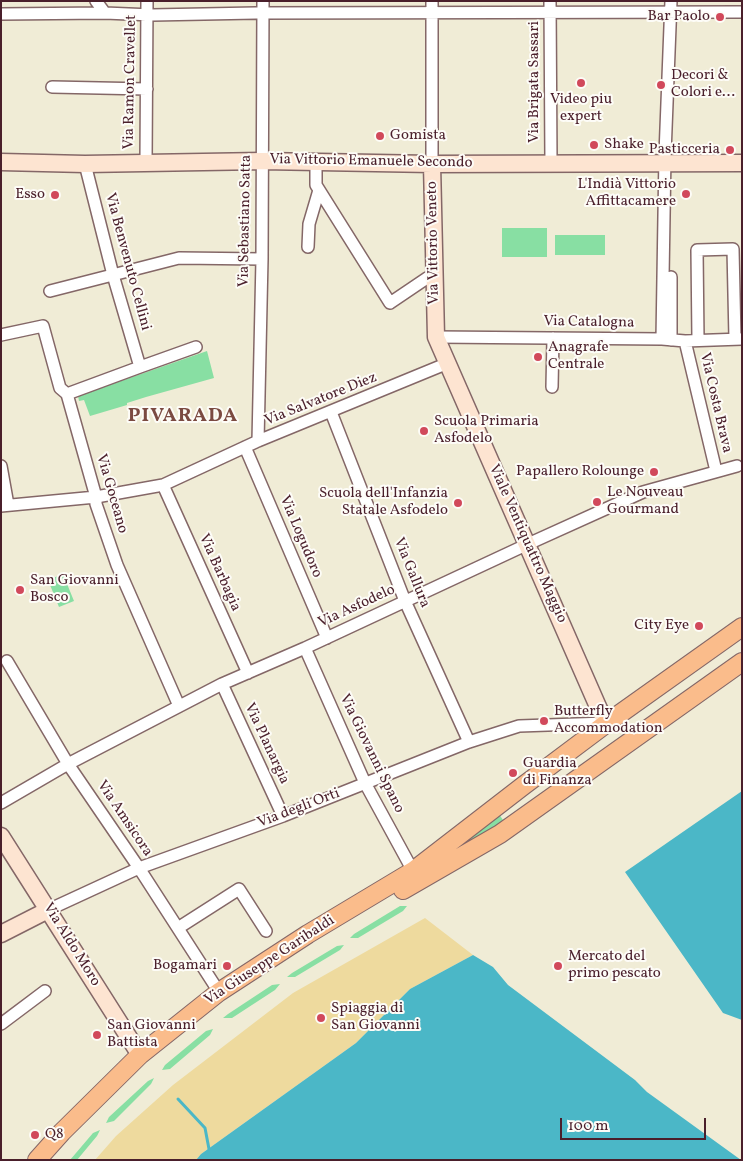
<!DOCTYPE html>
<meta charset="utf-8">
<style>
body{margin:0}
#map{position:relative;width:743px;height:1161px;overflow:hidden;background:#f0ecd6;font-family:Vollkorn,serif}
canvas{display:block}
.frame{position:absolute;inset:0;border:2px solid #4a1f2b;pointer-events:none}
.scale{position:absolute;left:560px;top:1118px;width:146px;height:22px;box-sizing:border-box;border:2px solid #4a1f2b;border-top:0;padding-left:6px;font-size:15px;line-height:18px;white-space:nowrap;color:#4a1f2b;-webkit-text-stroke:4px #fdfcf7;paint-order:stroke}
</style>
<div id="map">
<canvas width="743" height="1161"></canvas>
<div class="frame"></div>
<div class="scale">100 m</div>
</div>
<script>
const c = document.querySelector('canvas').getContext('2d');
c.lineJoin = 'round';
function fillPath(path, color) { c.fillStyle = color; c.fill(path, 'evenodd'); }
function strokePath(path, color, width, dash) { c.strokeStyle = color; c.lineWidth = width; c.lineCap = dash ? 'butt' : 'round'; c.setLineDash(dash || []); c.stroke(path); }
function drawText(font, color, halo, rows, align = 'center') {
  c.font = font + ' Vollkorn,serif'; c.lineWidth = 4; c.setLineDash([]); c.textBaseline = 'middle'; c.strokeStyle = halo; c.fillStyle = color; for (const [text, x, y, turn = 0] of rows) {
    c.save(); c.translate(x, y); c.rotate((+turn || 0) * Math.PI / 180); c.textAlign = isNaN(turn) ? turn : align; if (halo) c.strokeText(text, 0, 0); c.fillText(text, 0, 0); c.restore();
  }
}
const green = new Path2D(`
 M502,228H547V257H502Z
 M555,235H605V255H555Z
 M207,351L214,378L146,397L127,403V405L90,416L84,400L79,401L78,396Z
 M63,574L74,601L59,607L48,580Z
 M497,811L505,823L436,864Z
 M400,906H407L403,911L358,938H350L354,934Z
 M344,945L340,950L295,977H287L292,973L337,946Z
 M280,984L275,990L232,1018H223L228,1014L272,985Z
 M213,1029L210,1035L170,1069L162,1070L165,1065L206,1031Z
 M154,1078L151,1084L114,1121L106,1123L109,1117L148,1081Z
 M100,1130L97,1136L77,1160H70L93,1133Z`);
const sand = new Path2D(`
 M425,918L473,955L410,989L356,1043L201,1154L196,1160H95L116,1136L173,1085L293,993Z`);
const water = new Path2D(`
 M742,791V1020L723,1013L625,872Z
 M473,955L493,967L508,985L635,1080L647,1092L741,1160H196L201,1154L356,1043L410,989Z`);
const stream = new Path2D(`
 M178,1099L205,1128L209,1149`);
const street = new Path2D(`
 M96,1L105,13
 M432,1V164
 M550,1L551,163
 M1,14L105,13L152,15L256,13L742,12
 M52,87L147,89
 M146,162L147,1
 M316,162V185L390,303L427,278L434,277
 M308,247L309,224L319,190
 M671,277V340
 M50,291L179,258L262,259
 M1,335L43,326L60,388L67,394L96,497V504L117,565L179,706
 M436,337L662,339L685,341L742,339
 M662,339L665,154L671,1
 M698,340L697,250L733,249L735,339
 M685,341L716,471
 M140,367L196,347
 M552,387L553,338
 M67,394L140,367L113,275L85,164
 M331,412L405,601L469,742
 M258,441L262,259L263,1
 M245,447L327,638
 M1,466L8,505
 M163,485L248,673
 M1,506L96,497L163,485L258,441L448,363
 M305,648L365,783L413,871
 M7,661L68,764L139,868L219,992
 M222,684L283,816
 M1,803L68,764L222,684L305,648L528,544L643,492L737,466
 M48,910L139,868L283,816L469,742L519,726L606,723
 M178,928L239,889L266,931
 M1,1024L45,991`);
const secondary = new Path2D(`
 M1,162L85,164L262,161L432,164L742,163
 M432,164L436,337L599,709L607,723
 M1,836L140,1055
 M1,934L48,910`);
const primary = new Path2D(`
 M403,890L500,834L742,662
 M37,1160L62,1132L140,1055L219,992L308,934L413,871L523,786L607,723L742,627`);
const markers = [
 [720,17,5,"#d1495b"],
 [581,83,5,"#d1495b"],
 [661,85,5,"#d1495b"],
 [380,136,5,"#d1495b"],
 [594,145,5,"#d1495b"],
 [730,150,5,"#d1495b"],
 [686,194,5,"#d1495b"],
 [55,195,5,"#d1495b"],
 [538,357,5,"#d1495b"],
 [424,431,5,"#d1495b"],
 [654,472,5,"#d1495b"],
 [597,502,5,"#d1495b"],
 [458,503,5,"#d1495b"],
 [20,590,5,"#d1495b"],
 [699,626,5,"#d1495b"],
 [544,721,5,"#d1495b"],
 [513,773,5,"#d1495b"],
 [227,966,5,"#d1495b"],
 [558,966,5,"#d1495b"],
 [321,1018,5,"#d1495b"],
 [97,1035,5,"#d1495b"],
 [35,1135,5,"#d1495b"]
];
const poiNames = [
 ["Bar Paolo",710,17,"right"],
 ["Decori &",671,76],
 ["Colori e...",671,93],
 ["Video piu",581,100,"center"],
 ["expert",581,117,"center"],
 ["Gomista",390,136],
 ["Shake",604,145],
 ["Pasticceria",720,150,"right"],
 ["L'Indià Vittorio",676,185,"right"],
 ["Affittacamere",676,202,"right"],
 ["Esso",45,195,"right"],
 ["Anagrafe",548,348],
 ["Centrale",548,365],
 ["Scuola Primaria",434,422],
 ["Asfodelo",434,439],
 ["Papallero Rolounge",644,472,"right"],
 ["Le Nouveau",607,493],
 ["Gourmand",607,510],
 ["Scuola dell'Infanzia",448,494,"right"],
 ["Statale Asfodelo",448,511,"right"],
 ["San Giovanni",30,581],
 ["Bosco",30,598],
 ["City Eye",689,626,"right"],
 ["Butterfly",554,712],
 ["Accommodation",554,729],
 ["Guardia",523,764],
 ["di Finanza",523,781],
 ["Mercato del",568,957],
 ["primo pescato",568,974],
 ["Bogamari",217,966,"right"],
 ["Spiaggia di",331,1009],
 ["San Giovanni",331,1026],
 ["San Giovanni",107,1026],
 ["Battista",107,1043],
 ["Q8",45,1135]
];
const streetNames = [
 ["Via Ramon Cravellet",131,82,-89],
 ["Via Brigata Sassari",535,82,-90],
 ["Via Vittorio Emanuele Secondo",371,162,1],
 ["Via Sebastiano Satta",246,221,-89],
 ["Via Vittorio Veneto",434,243,-91],
 ["Via Benvenuto Cellini",127,262,75],
 ["Via Catalogna",589,323,1],
 ["Via Salvatore Diez",321,400,-22],
 ["Via Costa Brava",715,403,77],
 ["Via Goceano",111,494,74],
 ["Via Logudoro",300,537,67],
 ["Viale Ventiquattro Maggio",527,544,66],
 ["Via Barbagia",219,573,66],
 ["Via Gallura",411,573,68],
 ["Via Asfodelo",357,607,-25],
 ["Via Planargia",266,744,65],
 ["Via Giovanni Spano",371,754,64],
 ["Via degli Orti",299,809,-21],
 ["Via Amsicora",124,819,56],
 ["Via Aldo Moro",71,945,58],
 ["Via Giuseppe Garibaldi",270,961,-33]
];
const districtNames = [
 ["PIVARADA",183,417]
];
fillPath(green, '#88dfa3');
fillPath(sand, '#eeda9e');
fillPath(water, '#4bb7c7');
strokePath(stream, '#4bb7c7', 3);
strokePath(street, '#846767', 14);
strokePath(secondary, '#846767', 19);
strokePath(primary, '#846767', 20);
strokePath(street, '#fff', 11);
strokePath(secondary, '#fde4d1', 16);
strokePath(primary, '#fabc8b', 18);
for (const [x, y, r, color] of markers) { const dot = new Path2D(); dot.arc(x, y, r, 0, 2 * Math.PI); c.fillStyle = color; c.fill(dot); strokePath(dot, '#fdfcf7', 2); }
drawText('15px', '#4a1f2b', '#fdfcf7', poiNames, 'left');
drawText('15px', '#4a1f2b', '#fdfcf7', streetNames);
c.letterSpacing = '1px';
drawText('bold 20px', '#7b4a41', '#fdfcf7', districtNames);
c.letterSpacing = '0px';
</script>
